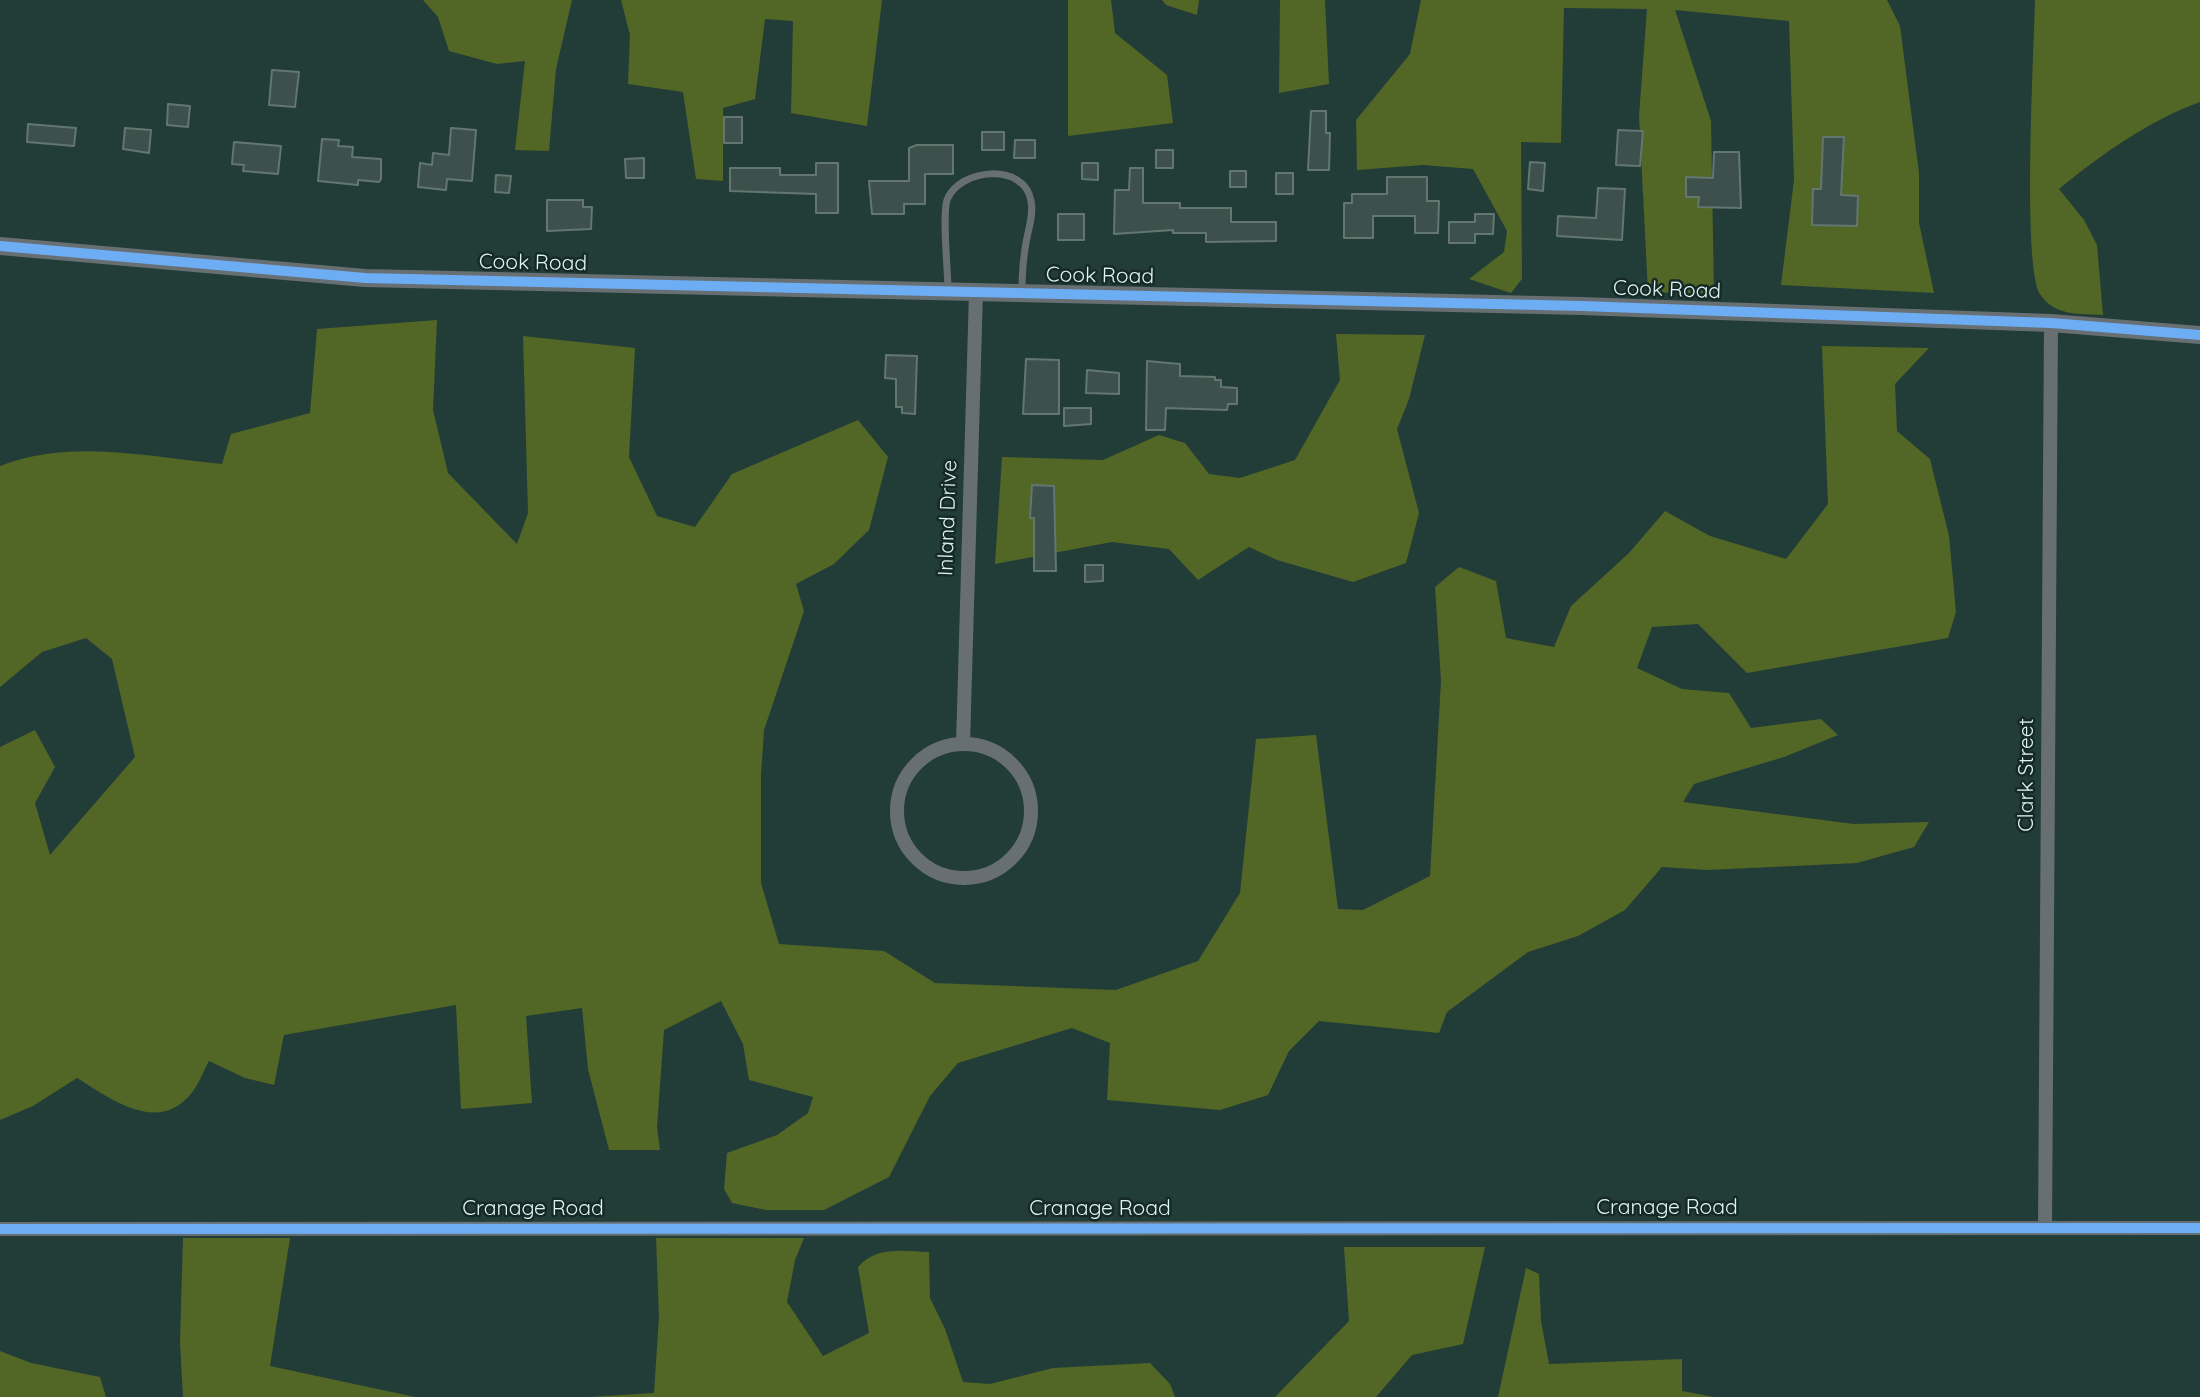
<!DOCTYPE html>
<style>
body{margin:0}
canvas{display:block;background:#223c38}
</style>
<canvas width="2200" height="1397"></canvas>
<script>
const c = document.querySelector('canvas').getContext('2d');
c.lineJoin = 'round';
function fillPath(path, color) { c.fillStyle = color; c.fill(path, 'evenodd'); }
function strokePath(path, color, width, dash) { c.strokeStyle = color; c.lineWidth = width; c.lineCap = dash ? 'butt' : 'round'; c.setLineDash(dash || []); c.stroke(path); }
function drawText(font, color, halo, rows, align = 'center') {
  c.font = font + ' Quicksand,sans-serif'; c.lineWidth = 5; c.setLineDash([]); c.textBaseline = 'middle'; c.strokeStyle = halo; c.fillStyle = color; for (const [text, x, y, turn = 0] of rows) {
    c.save(); c.translate(x, y); c.rotate((+turn || 0) * Math.PI / 180); c.textAlign = isNaN(turn) ? turn : align; if (halo) c.strokeText(text, 0, 0); c.fillText(text, 0, 0); c.restore();
  }
}
const green = new Path2D(`
 M423,0H572L556,69L549,151L515,150L525,61L497,64L449,51L438,17Z
 M621,0H882L867,126L791,113L793,21L765,19L755,99L723,108V181L696,179L683,92L628,84L630,35Z
 M1068,0H1111L1115,33L1167,75L1173,123L1068,136Z
 M1162,0H1199L1197,15L1166,5Z
 M1280,0H1325L1329,84L1279,93Z
 M1421,0H1887L1900,26L1919,173V223L1934,293L1781,285L1794,180L1789,21L1675,10L1711,121L1714,294L1648,292L1639,116L1647,9L1564,8L1561,143L1521,142L1522,279L1511,293L1469,279L1504,252L1507,231L1473,169L1423,165L1357,170L1356,120L1410,54Z
 M2035,0H2200V102C2148,121 2102,154 2059,189L2084,220L2097,245L2103,315C2080,314 2054,316 2040,294C2022,265 2034,47 2035,0Z
 M437,320L433,410L448,473L517,544L528,513L523,336L635,348L629,457L657,516L695,527L732,474L858,420L888,457L869,530L834,564L796,584L804,611L764,730L761,775V883L779,944L884,951L935,983L1116,990L1198,961L1240,893L1256,739L1316,735L1338,909L1363,910L1430,876L1441,681L1435,587L1459,567L1496,581L1506,638L1554,647L1571,606L1629,553L1665,511L1710,536L1786,559L1828,504L1822,346L1929,348L1895,384L1897,431L1930,459L1949,536L1956,612L1948,638L1747,673L1698,624L1652,627L1637,668L1682,689L1729,693L1751,728L1821,719L1838,735L1784,757L1694,784L1683,802L1854,824L1929,822L1914,847L1857,863L1708,870L1662,867L1625,910L1578,936L1528,952L1447,1012L1439,1033L1319,1021L1289,1051L1268,1095L1220,1110L1107,1100L1110,1043L1072,1028L958,1063L930,1096L889,1177L824,1210H766L732,1203L724,1189L727,1153L777,1135L808,1113L813,1097L749,1080L743,1044L721,1001L664,1030L657,1127L660,1150H609L588,1069L582,1008L526,1016L532,1103L461,1109L456,1005L284,1035L274,1085L245,1078L209,1061C203,1072 198,1086 190,1095C157,1134 109,1098 77,1078L33,1106L0,1120V747L35,730L55,767L35,803L50,855L135,757L112,659L86,638L42,652L0,687V466C71,438 149,457 222,464L231,434L310,413L317,329Z
 M1336,334L1425,335L1409,399L1397,429L1419,513L1406,563L1353,582L1277,560L1249,547L1198,580L1169,549L1112,542L995,564L1002,457L1103,460L1159,435L1185,443L1209,474L1240,478L1295,460L1340,380Z
 M183,1238H290L270,1366L415,1397H183L180,1342Z
 M656,1238H804L795,1260L787,1302L823,1356L869,1333L858,1267C876,1246 903,1251 929,1252L930,1298L945,1329L963,1382L990,1384L1053,1368L1150,1363L1170,1384L1175,1397H589L654,1393L659,1316Z
 M1344,1247H1485L1463,1344L1412,1355L1376,1397H1275L1349,1321Z
 M1526,1268L1539,1274L1541,1321L1549,1364L1682,1359V1391L1714,1397H1498Z
 M0,1351L31,1363L100,1377L106,1397H0Z`);
const building = new Path2D(`
 M272,70L299,72L295,107L269,105Z
 M168,104L190,106L188,127L167,125Z
 M1311,111H1326V133H1330L1329,170H1308Z
 M724,117H742V143H724Z
 M28,124L76,128L74,146L27,142Z
 M125,128L151,130L149,153L123,149Z
 M451,128L476,130L472,181L447,179L446,190L418,187L420,163L432,165L433,153L449,155Z
 M1618,130L1643,131L1640,166L1616,165Z
 M982,132H1004V150H982Z
 M1823,137H1844L1841,195L1858,196L1857,226L1812,225L1813,189H1821Z
 M322,139L339,140L338,146L353,147L352,157L381,159V179L379,182L358,180V185L318,181Z
 M1015,140H1035V158H1014Z
 M234,142L281,146L278,174L243,171L244,165L232,164Z
 M917,145H953V174H925V204H904V214H872L869,181H909V148Z
 M1156,150H1173V168H1156Z
 M1714,152H1739L1741,208L1698,207L1699,197H1686V177L1713,178Z
 M644,158V178H626L625,159Z
 M1530,162L1545,163L1543,191L1528,189Z
 M816,163H838V213H816V194L730,191V168H780V175H816Z
 M1082,163H1098V180L1082,179Z
 M1130,168H1143V203H1180V208H1231V222H1276V241L1206,242V233H1173V230L1114,234L1115,190H1129Z
 M1230,171H1246V187H1230Z
 M1276,173H1293V194H1276Z
 M496,175L511,176L509,193L495,192Z
 M1387,177H1427V201H1439L1438,233H1415V216H1373V238H1344V203H1352V194H1387Z
 M1598,188L1625,189L1622,240L1557,236L1558,216L1596,218Z
 M547,200H583V207H592L591,229L547,231Z
 M1058,214H1084V240H1058Z
 M1475,214H1494L1493,234H1475V243H1449V222H1475Z
 M886,355L917,356L915,414L902,413V407H896V379L885,378Z
 M1026,359L1059,360V414H1023Z
 M1147,361L1180,364V376L1215,377V380H1221V387L1237,388V404H1228L1227,410L1166,408L1165,430H1146Z
 M1087,370L1119,373V394L1086,393Z
 M1064,408H1091V424L1064,426Z
 M1032,485L1054,486L1056,571H1034V518H1030Z
 M1085,565H1103V581L1085,582Z`);
const service = new Path2D(`
 M948,291C948,271 942,216 947,200C959,168 1025,162 1031,201C1034,214 1028,230 1026,243C1023,259 1022,275 1022,291`);
const minor = new Path2D(`
 M897 811a67 67 0 1 1 134 0a67 67 0 1 1-134 0Z
 M963,744L976,292
 M2045,1227L2051,323
 M0,1229L2200,1228`);
const tertiary = new Path2D(`
 M0,246L365,278L1582,306L2051,323L2200,335`);
const cycleway = new Path2D(`
 M0,246L365,278L1582,306L2051,323L2200,335
 M0,1229L2200,1228`);
const streetNames = [
 ["Cook Road",533,263,1],
 ["Cook Road",1100,276,1],
 ["Cook Road",1667,290,2],
 ["Inland Drive",948,518,-88],
 ["Clark Street",2027,775,-90],
 ["Cranage Road",1667,1208],
 ["Cranage Road",533,1209],
 ["Cranage Road",1100,1209]
];
fillPath(green, '#526625');
fillPath(building, '#3d504b');
strokePath(building, '#637670', 2);
strokePath(service, '#676f72', 7);
strokePath(minor, '#676f72', 14);
strokePath(tertiary, '#676f72', 18);
strokePath(cycleway, '#6dadf4', 10);
drawText('21px', '#ddf5f0', '#162926', streetNames);
</script>
